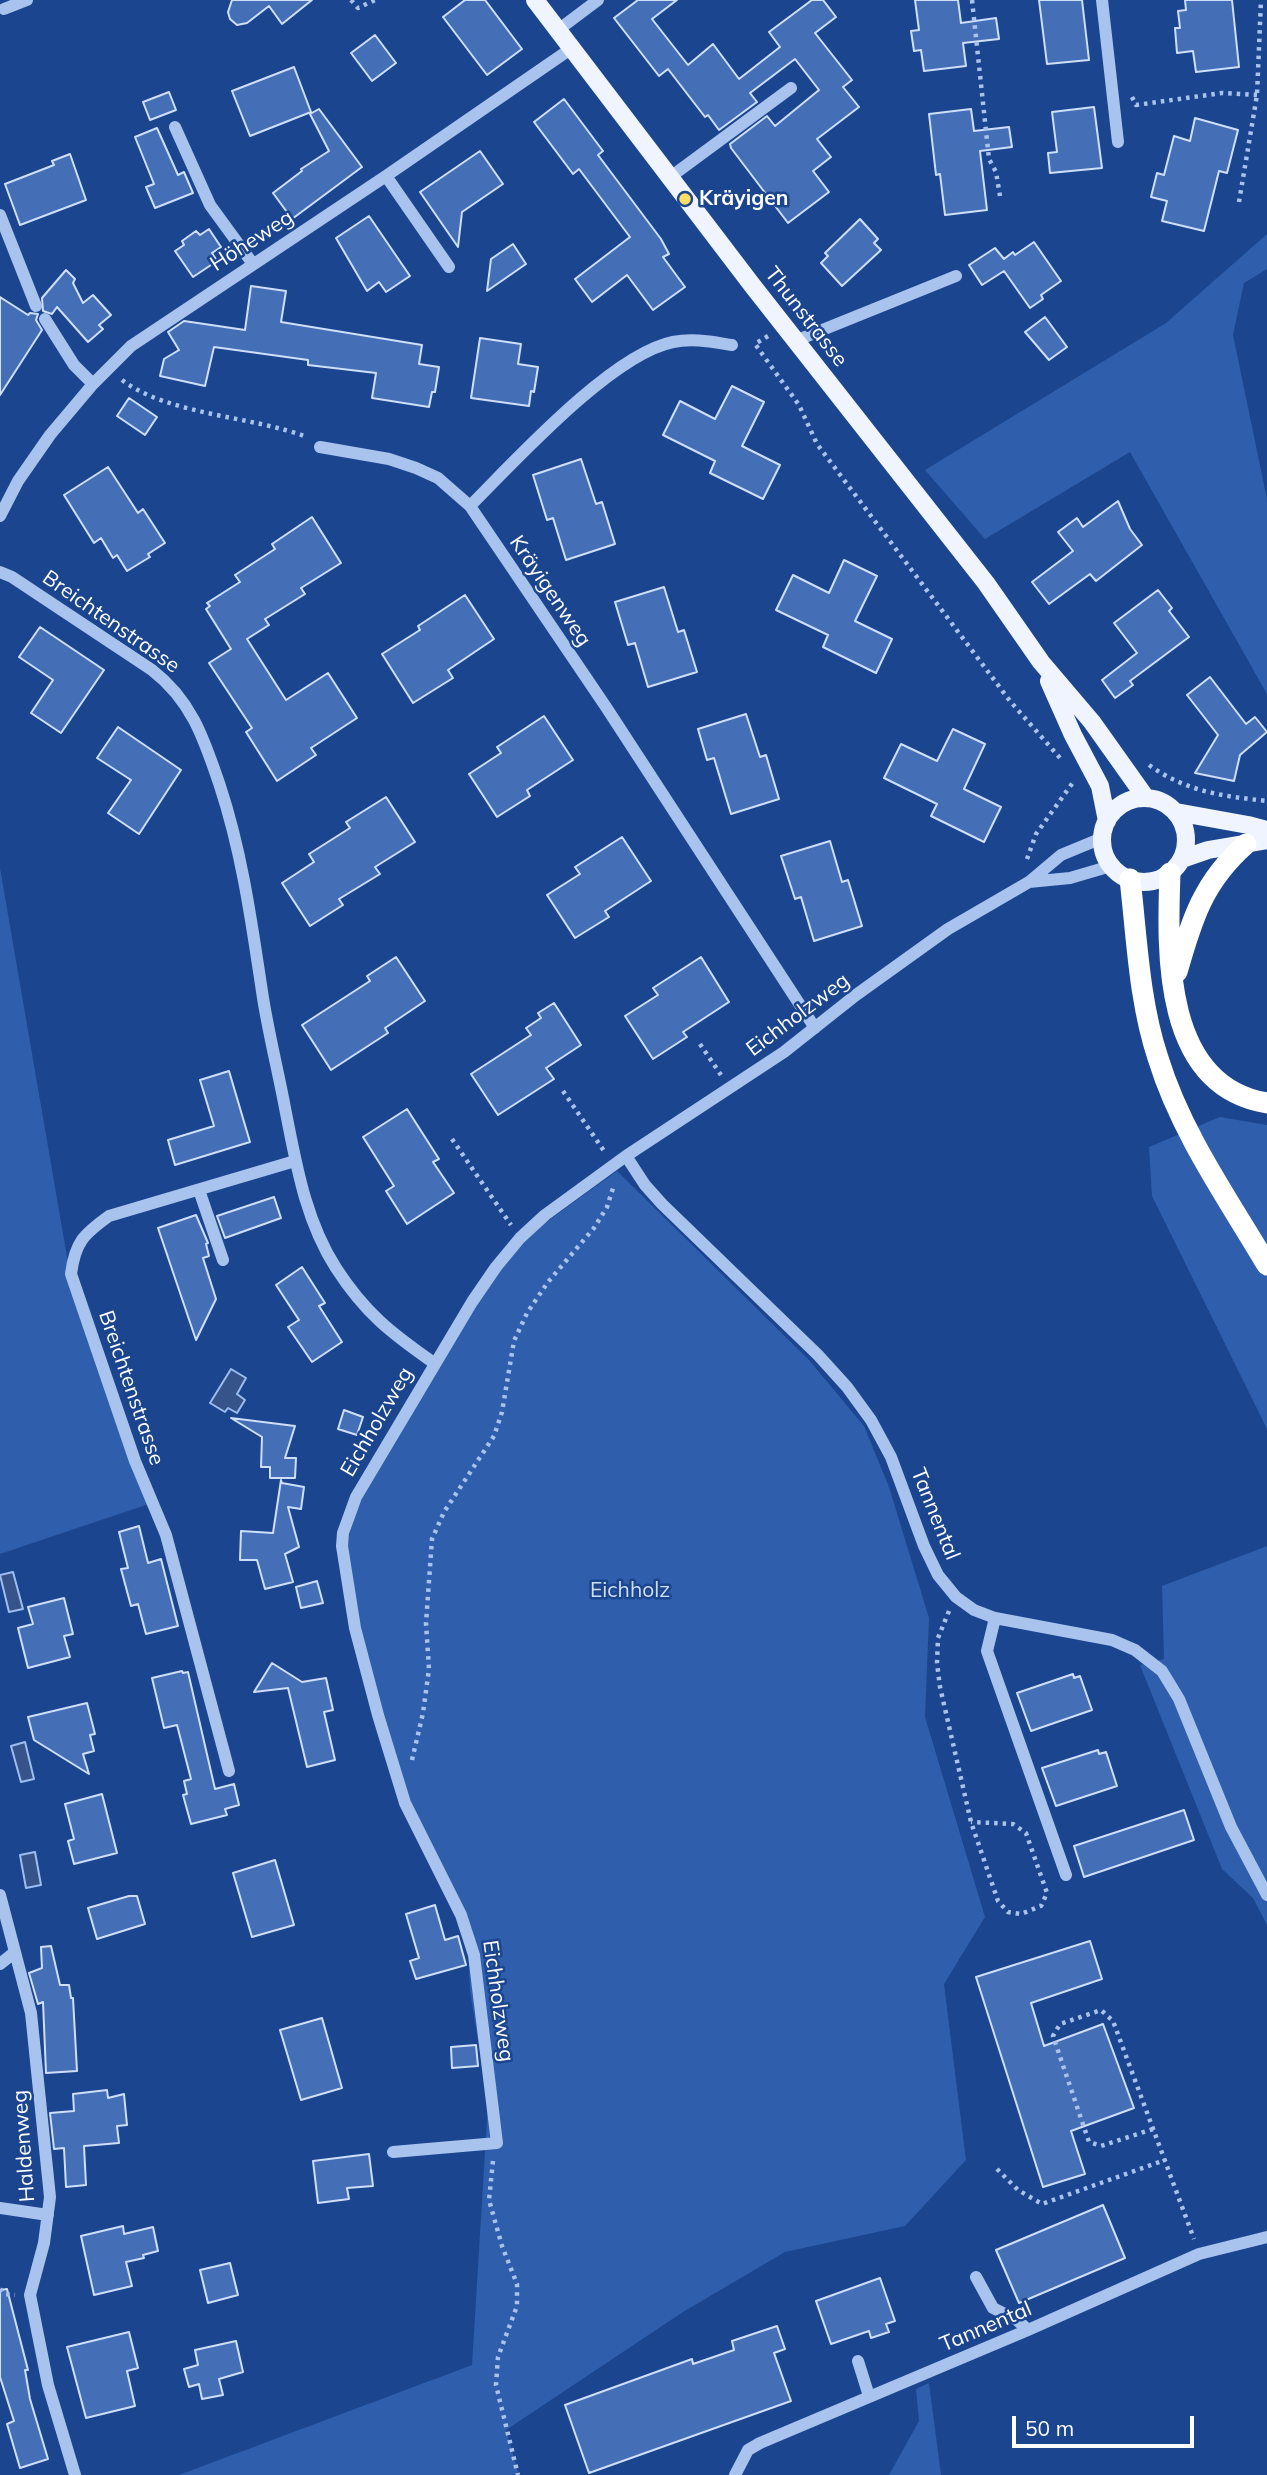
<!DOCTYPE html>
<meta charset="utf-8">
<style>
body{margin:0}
#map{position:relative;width:1267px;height:2475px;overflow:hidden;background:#1b458e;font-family:Mulish,sans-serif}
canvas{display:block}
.scale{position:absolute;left:1012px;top:2416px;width:182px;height:32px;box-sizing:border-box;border:4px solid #fff;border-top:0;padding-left:9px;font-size:21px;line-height:24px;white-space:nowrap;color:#fff;-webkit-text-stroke:5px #1b458e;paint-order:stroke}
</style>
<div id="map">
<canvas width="1267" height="2475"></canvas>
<div class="scale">50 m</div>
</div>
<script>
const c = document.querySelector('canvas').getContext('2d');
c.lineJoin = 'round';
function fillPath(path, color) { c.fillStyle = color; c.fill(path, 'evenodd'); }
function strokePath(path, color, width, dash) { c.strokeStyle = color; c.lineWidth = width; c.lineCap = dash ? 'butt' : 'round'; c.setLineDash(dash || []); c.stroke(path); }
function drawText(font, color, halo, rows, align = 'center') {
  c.font = font + ' Mulish,sans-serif'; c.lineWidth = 5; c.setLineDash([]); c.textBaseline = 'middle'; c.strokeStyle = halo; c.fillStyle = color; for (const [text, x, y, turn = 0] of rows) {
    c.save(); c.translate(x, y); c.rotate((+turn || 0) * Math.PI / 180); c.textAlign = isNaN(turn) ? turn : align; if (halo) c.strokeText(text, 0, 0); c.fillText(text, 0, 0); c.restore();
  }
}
const green = new Path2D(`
 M1267,234V269L1244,283L1233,335L1267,499V694L1130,452L985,539L925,470L1166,323Z
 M0,868L70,1274L149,1504L0,1554Z
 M1220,1117L1267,1125V1429L1152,1196L1149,1147Z
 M617,1171L809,1360L864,1426L889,1487L929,1618L925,1717L985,1917L944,1984L966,2160L905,2226L785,2252L683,2312L506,2430L519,2475H179L472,2365L488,2103L470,1991L468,1935L421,1837L351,1628L346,1547L359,1501L496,1271L527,1236Z
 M1267,1546V1925L1253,1898L1222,1869L1140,1665L1164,1659L1162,1586Z
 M929,2383L941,2475H889L919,2421L916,2389Z`);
const water = new Path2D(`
 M231,1369L246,1378L237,1394L245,1400L237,1413L228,1408L225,1412L210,1403Z
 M13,1572L23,1609L9,1612L0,1575Z
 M25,1742L34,1779L21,1782L11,1746Z
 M35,1852L41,1885L26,1888L20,1855Z`);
const building = new Path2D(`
 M232,0H312L282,24L269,6L247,23L237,25L230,19L228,12Z
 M465,0H485L522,49L487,75L443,17Z
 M638,0H677L652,19L688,65L713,44L739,79L780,47L769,32L812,0H823L836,17L815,33L852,80L843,87L859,107L817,139L831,157L813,171L829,192L788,223L731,148L730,144L767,116L775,126L819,90L795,59L750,93L757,102L719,130L708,115L705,117L668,69L659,76L614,18Z
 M915,0H958L961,23L996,18L999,39L963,43L966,66L924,71L921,50L914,51L911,31L919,30Z
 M1039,0H1082L1089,60L1047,64Z
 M1185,0H1232L1239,67L1196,72L1193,51L1177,53L1175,28H1180L1178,11L1186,10Z
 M375,35L396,63L372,81L351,53Z
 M294,67L311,112L250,136L232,91Z
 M169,92L176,110L150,120L143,102Z
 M564,99L603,151L598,155L661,239L669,254L663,257L685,287L653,310L627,275L592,302L575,279L630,237L579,169L573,174L534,122Z
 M1094,107L1102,168L1050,173L1048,153L1057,152L1052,112Z
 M319,109L362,167L292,219L273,193L302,171L301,169L329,151L310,114Z
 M971,109L974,131L1009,127L1012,147L980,151L987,210L945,215L940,174L936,175L929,114Z
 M1195,118L1238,130L1227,173L1219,171L1204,231L1162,221L1167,201L1151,197L1157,173L1164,175L1174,136L1190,141Z
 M157,128L178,175L184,172L193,193L155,208L146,187L154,184L135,137Z
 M480,151L503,184L462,212L458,247L420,192Z
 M70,154L86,200L20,225L5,184L54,165L52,161Z
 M369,216L410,276L386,292L379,282L367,291L336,238Z
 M860,219L878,239L874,243L881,250L842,286L821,263L828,256L825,253Z
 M209,229L221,247L212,253L217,261L193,277L175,251L184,245L182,241L196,231L200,235Z
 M1034,242L1061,281L1041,295L1043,299L1030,308L1004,271L982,285L969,265L995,248L1004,259L1013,252L1015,255Z
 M513,244L526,264L487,291L491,259Z
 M66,270L75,279L73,283L83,303L93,295L111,315L99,325L103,329L88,342L57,307L52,314L43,311L42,298Z
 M251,286L286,291L281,322L422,345L419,364L439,367L435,392H432L429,407L372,398L376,373L308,365V360L214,347L205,386L160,376L164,359L179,350L168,332L184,321L245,330Z
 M0,297L28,315L30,313L38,314L36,320L42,330L0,395Z
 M1045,317L1067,347L1049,360L1025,332Z
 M480,338L521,344L518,364L538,367L534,392L531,391L529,406L471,398Z
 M732,386L764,402L742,446L780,465L763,499L710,473L715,461L663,435L680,401L715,419Z
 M129,398L157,417L145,435L117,416Z
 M581,459L596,504L602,502L615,544L566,560L553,518L547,520L533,475Z
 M108,467L138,513L143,509L165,543L148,554L150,557L127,571L117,555L113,558L101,538L94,543L64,495Z
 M1118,501L1130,529L1142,545L1096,581L1090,574L1049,604L1032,582L1073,551L1058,532L1077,518L1083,527Z
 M312,517L341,563L301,588L305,594L265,619L269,625L247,639L286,700L328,673L357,718L311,748L316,755L277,781L246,732L252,728L209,663L231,649L206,609L210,606L207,603L240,582L235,575L275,549L272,544Z
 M844,560L877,576L855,621L892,639L876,673L823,647L828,635L776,610L793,575L829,593Z
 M664,587L678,632L684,630L697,672L648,687L635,643L628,645L615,602Z
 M1158,590L1172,608L1169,611L1189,637L1130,681L1133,685L1115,698L1102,680L1137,653L1114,623Z
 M465,595L494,639L448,670L453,678L413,703L382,654L420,630L418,626Z
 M40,627L104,670L61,733L31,713L53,680L19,657Z
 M1210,677L1246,724L1255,717L1267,732L1240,755L1234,781L1195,773L1218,735L1187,695Z
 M746,714L760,757L766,755L779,799L731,814L714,758L707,760L698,729Z
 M544,716L573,760L527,790L530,796L497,817L469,774L501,753L497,747Z
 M118,727L181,770L139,834L108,813L131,780L97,758Z
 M953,729L985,744L964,789L1001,807L984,842L931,816L937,804L884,778L901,744L937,761Z
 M386,797L415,842L375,867L380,874L339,899L343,905L310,926L282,883L314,862L309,854L350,828L346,822Z
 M622,837L651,881L605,911L609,917L575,938L547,895L580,874L575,867Z
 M830,841L842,882L848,880L862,926L814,941L801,897L795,899L781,856Z
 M396,957L425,1001L385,1028L388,1033L331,1070L302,1025L370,981L367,976Z
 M701,957L729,1002L683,1032L687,1037L653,1059L625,1016L658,995L653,988Z
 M554,1003L581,1045L546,1068L554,1079L498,1115L471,1074L531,1035L526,1028L541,1018L538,1013Z
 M229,1071L250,1142L175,1165L168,1140L214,1126L200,1080Z
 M407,1109L439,1159L433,1162L454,1193L407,1224L386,1191L394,1186L363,1137Z
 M274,1197L281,1218L225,1238L217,1216Z
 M196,1215L208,1243L206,1244L209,1256L203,1258L216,1299L196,1340L158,1228Z
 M302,1267L325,1303L319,1306L342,1342L312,1362L288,1327L299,1320L276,1285Z
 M344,1410L363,1417L357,1435L338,1429Z
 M231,1418L295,1426L285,1458H296L295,1478H270V1467H261L262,1437Z
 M281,1480L282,1483L304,1487L301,1509L288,1507L299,1547L285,1554L293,1582L265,1589L257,1560H240L241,1531L273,1533Z
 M139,1526L148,1563L161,1559L178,1626L146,1634L138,1604L131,1606L121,1569L128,1568L119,1532Z
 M317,1581L323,1603L301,1608L296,1587Z
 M64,1598L73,1634L64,1636L70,1657L28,1668L18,1628L33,1624L28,1607Z
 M272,1663L302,1682L326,1678L333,1710L324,1712L335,1760L307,1767L288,1688L254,1692Z
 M182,1671L183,1673L188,1672L215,1789L234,1784L239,1805L225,1809L227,1815L191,1824L183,1795L187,1794L184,1781L191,1779L177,1725L164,1728L152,1678Z
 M1073,1674L1074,1678L1080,1676L1092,1710L1031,1731L1017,1693Z
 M87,1703L95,1734L90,1735L94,1751L83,1754L89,1774L34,1740L28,1717Z
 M1098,1750L1099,1754L1106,1752L1117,1786L1056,1806L1042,1768Z
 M102,1794L117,1853L74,1864L68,1841L74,1839L65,1804Z
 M1184,1810L1194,1840L1084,1877L1074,1846Z
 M275,1860L294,1925L252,1937L233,1873Z
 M129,1896H137L145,1924L97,1939L88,1908Z
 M435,1905L445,1940L458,1936L466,1965L416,1979L410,1961L419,1958L406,1914Z
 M1090,1941L1102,1979L1031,2003L1044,2046L1103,2024L1134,2108L1071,2131L1085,2174L1043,2187L976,1977Z
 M51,1946L60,1985H69L71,1998H73L77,2071L46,2073L43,2002L38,2004L29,1973L42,1968L41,1947Z
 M322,2018L342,2088L301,2100L280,2030Z
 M476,2045L478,2066L452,2068L451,2047Z
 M107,2090L108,2098L124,2094L127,2125L117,2126L119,2143L84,2146L86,2185L66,2187L64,2148L54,2149L50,2113L74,2111L73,2094Z
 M369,2154L373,2186L347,2188L349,2199L318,2203L313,2161Z
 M1103,2205L1125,2258L1019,2303L996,2250Z
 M123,2226L124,2234L153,2227L158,2251L143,2255L144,2258L126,2262L132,2286L94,2295L81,2236Z
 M230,2263L238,2295L208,2303L200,2270Z
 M880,2278L895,2321L886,2324L889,2332L871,2338L869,2331L831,2344L816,2301Z
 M7,2289L28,2370H25L30,2399L48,2459L20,2468L7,2424L14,2421L0,2377V2290Z
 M777,2326L785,2349L774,2353L791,2401L589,2473L565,2405L692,2359L693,2364L734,2350L732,2341Z
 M129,2332L138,2368L127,2371L135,2406L86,2418L67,2347Z
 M236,2341L243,2372L219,2379L223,2395L202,2399L199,2384L189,2387L184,2369L198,2365L195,2350Z`);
const path = new Path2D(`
 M351,0L358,8L375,0
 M972,0L989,159L996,172L1000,196
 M1132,97L1136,105L1222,93L1257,95
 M1239,202L1257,95L1261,0
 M768,336L755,344L799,405L817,444L1010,701L1060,758
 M122,380C168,415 252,416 307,437
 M1149,765C1187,792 1222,796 1267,801
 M1027,859L1036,834L1074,781
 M700,1044L721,1075
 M563,1091L604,1151
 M452,1139L511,1225
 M949,1611L938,1638L937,1663L940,1687L971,1822L998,1901L1008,1912L1021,1914L1041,1906L1047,1893L1026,1833L1013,1824L971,1822
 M412,1760L423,1713L429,1669L426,1623L432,1539L444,1512L494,1436L502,1412L514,1341L527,1313L548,1282L594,1228L607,1207L614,1185
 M1153,2129L1101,2146L1089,2142L1053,2036L1060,2024L1101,2010L1113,2021L1194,2239
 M493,2161L489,2200L502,2246L517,2284V2306L498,2357L496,2385L518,2475
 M997,2169L1018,2190L1042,2204L1165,2160
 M0,2289L4,2294L15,2295`);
const minor = new Path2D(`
 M1102,0L1118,142
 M4,9L27,0
 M558,30L598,0
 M175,127L210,205L253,264
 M386,176L449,267
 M669,178L791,88
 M0,215L36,306
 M45,319L74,365L93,384
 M795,341L956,276
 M320,447L389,459L416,468L438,478L470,506L606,707L815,1028
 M470,506C515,461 612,354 673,342C693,338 712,342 732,345
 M0,516L18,481L50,435L93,384L131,346L386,176L572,48
 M0,572L12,577L152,670C192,701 204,739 220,786C243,856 252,926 263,998C269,1035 278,1071 285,1108C296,1163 305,1220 336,1268C365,1313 391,1333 434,1363
 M1029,882L1070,878L1111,866
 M626,1156L645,1185L662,1204L818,1355L847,1387L871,1420L891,1457L924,1546L938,1575L956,1597L974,1610L995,1618L1112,1640L1135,1650L1162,1671L1179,1699L1231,1827L1267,1895
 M199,1190L223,1260
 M995,1618L987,1651L1066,1875
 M229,1771L166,1535L135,1461L71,1274C75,1242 84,1234 109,1216L295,1161
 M0,1895L31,2013L50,2197L44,2243L30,2295L48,2385L75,2475
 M0,1964L15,1952
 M393,2152L497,2143L474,1955L461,1915L405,1803L378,1715L355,1628L342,1546L343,1533L356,1497L472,1302L496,1267L520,1238L545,1215L626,1156L784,1052L856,995L948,929L1029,882L1061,855L1102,838
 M0,2208L48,2215
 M976,2277L993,2308L1017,2320L1028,2330
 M858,2361L869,2396
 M735,2475L748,2450L760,2443L1028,2330L1199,2254L1267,2237`);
const major = new Path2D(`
 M535,0L752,285L986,583L1041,662L1092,722L1146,798
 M1049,681L1073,735L1100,786L1107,821
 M1102 840a42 42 0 1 1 84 0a42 42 0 1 1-84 0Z
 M1176,812L1248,825L1267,830
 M1182,859L1208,850L1267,840`);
const highway = new Path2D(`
 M1170,873C1167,954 1163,1086 1267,1103
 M1130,879C1137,939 1139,1001 1158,1058C1181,1133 1228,1199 1267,1265
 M1177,972C1192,919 1203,882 1246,844`);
const markers = [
 [685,199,7,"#ffde65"]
];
const poiNames = [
 ["Kräyigen",699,199]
];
const streetNames = [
 ["Höheweg",252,241,-33],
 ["Thunstrasse",806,317,52],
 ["Kräyigenweg",550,591,56],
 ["Breichtenstrasse",111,622,35],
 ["Eichholzweg",798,1015,-37],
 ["Breichtenstrasse",131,1388,71],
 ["Eichholzweg",377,1422,-60],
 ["Tannental",935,1514,68],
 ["Eichholzweg",498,2001,82],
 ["Haldenweg",24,2146,-94],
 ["Tannental",986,2327,-23]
];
const parkNames = [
 ["Eichholz",630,1591]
];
fillPath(green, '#2e5eac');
fillPath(water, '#36548a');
strokePath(water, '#9bbdf0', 2);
fillPath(building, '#446fb6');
strokePath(building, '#cedffa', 2);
strokePath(path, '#a8c3ee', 4.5, [3.5, 5]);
strokePath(minor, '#a8c3ee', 12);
strokePath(major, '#eff4ff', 18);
strokePath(highway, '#fff', 21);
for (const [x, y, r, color] of markers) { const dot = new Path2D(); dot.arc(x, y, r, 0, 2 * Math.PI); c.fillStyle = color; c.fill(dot); strokePath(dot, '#1b458e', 2.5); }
drawText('bold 21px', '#fff', '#1b458e', poiNames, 'left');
drawText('21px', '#fff', '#1b458e', streetNames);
drawText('21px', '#cedffa', '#1b458e', parkNames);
</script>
